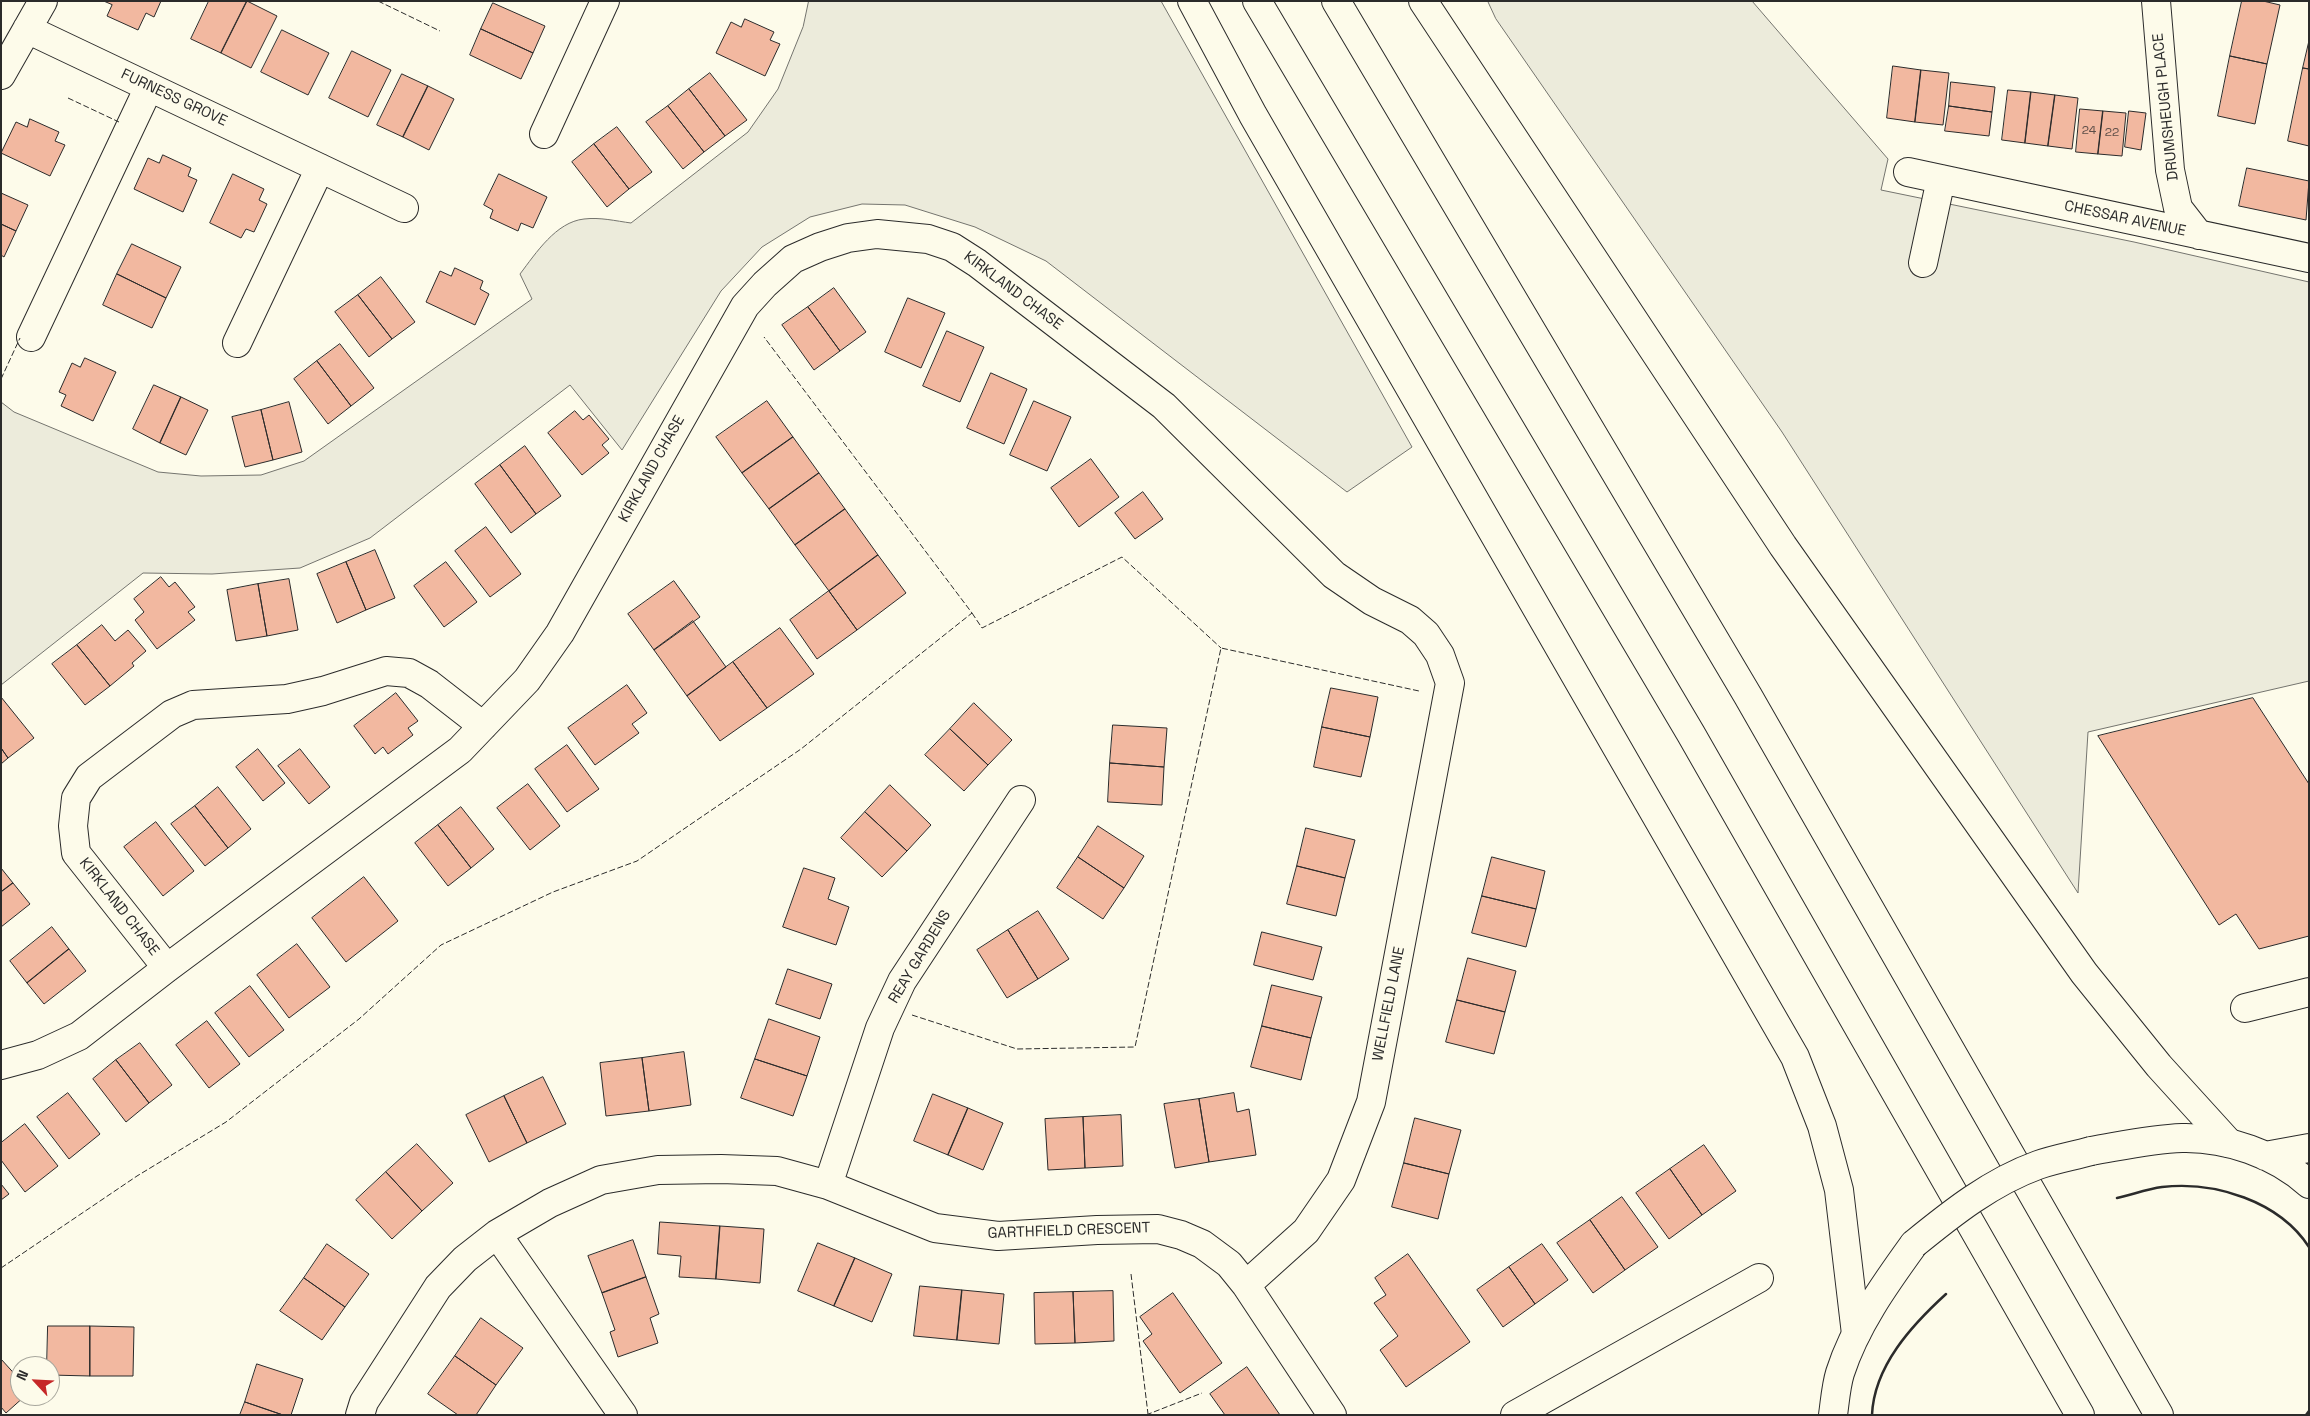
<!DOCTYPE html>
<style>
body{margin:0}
#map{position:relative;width:2310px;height:1416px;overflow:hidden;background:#fdfbea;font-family:"Space Grotesk",sans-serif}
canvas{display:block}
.frame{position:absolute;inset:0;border:2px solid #2b2b2b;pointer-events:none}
.north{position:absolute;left:10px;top:1356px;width:50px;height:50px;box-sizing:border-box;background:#fdfbea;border:1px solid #a9a89e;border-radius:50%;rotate:295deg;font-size:14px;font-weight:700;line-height:20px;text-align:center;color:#2b2b2b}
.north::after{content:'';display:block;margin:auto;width:18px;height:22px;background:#c62828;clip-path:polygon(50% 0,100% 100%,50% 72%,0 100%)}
</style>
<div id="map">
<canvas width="2310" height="1416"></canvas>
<div class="frame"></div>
<div class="north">N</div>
</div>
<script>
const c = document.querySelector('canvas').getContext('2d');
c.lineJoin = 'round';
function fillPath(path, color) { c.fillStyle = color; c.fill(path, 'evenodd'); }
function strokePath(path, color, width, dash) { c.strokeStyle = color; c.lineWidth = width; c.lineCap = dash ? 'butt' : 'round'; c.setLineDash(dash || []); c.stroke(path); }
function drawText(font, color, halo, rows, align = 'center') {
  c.font = font + ' "Space Grotesk",sans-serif'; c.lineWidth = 4; c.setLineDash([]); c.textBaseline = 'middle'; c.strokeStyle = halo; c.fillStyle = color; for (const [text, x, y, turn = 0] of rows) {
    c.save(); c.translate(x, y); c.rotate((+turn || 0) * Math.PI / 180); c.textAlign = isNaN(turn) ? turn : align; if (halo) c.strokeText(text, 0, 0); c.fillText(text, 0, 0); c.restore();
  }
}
const green = new Path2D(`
 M809,1H1161L1412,447L1347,492L1046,261L975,227L905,205L862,204L810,217L762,247L721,291L622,450L570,385L370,538L300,568L212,574L143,573L1,685V402L14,412L158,472L201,476L261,475L304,461L532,299L520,274C536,253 556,222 584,219C600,217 616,221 631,223L748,132L778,89L803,27Z
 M1488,1H1752L1888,159L1881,190L2134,242L2309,282V681L2088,732L2078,893L1782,432L1496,19Z`);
const building = new Path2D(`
 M104,1H161L154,17L146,13L138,30L107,16L112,5Z
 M209,1H247L221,53L191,39Z
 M247,1L277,16L251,68L221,53Z
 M2242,1H2263L2280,5L2267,64L2230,56Z
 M493,3L545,26L533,53L481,29Z
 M745,19L774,32L770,40L780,44L765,76L716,53L731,22L741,27Z
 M481,29L533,53L521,79L470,55Z
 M282,30L329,53L308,95L261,72Z
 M2309,41V69L2303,68Z
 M352,51L391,70L368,117L329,98Z
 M2230,56L2267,64L2255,124L2218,116Z
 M1893,66L1921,70L1915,122L1887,118Z
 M2303,68L2309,69V146L2288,141Z
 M1921,70L1949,73L1943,125L1915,122Z
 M710,73L747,120L725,136L689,89Z
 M402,74L428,86L403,137L377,125Z
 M1951,82L1995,87L1992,112L1949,106Z
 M428,86L454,99L429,150L403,137Z
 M689,89L725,136L704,152L668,106Z
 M2008,90L2031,92L2025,143L2002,140Z
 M2031,92L2055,95L2048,146L2025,143Z
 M2055,95L2078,98L2072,149L2048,146Z
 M668,106L704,152L683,169L646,122Z
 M1949,106L1992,112L1989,136L1945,131Z
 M2080,109L2103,111L2098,154L2076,152Z
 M2103,111L2126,113L2122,156L2098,154Z
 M2129,111L2146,113L2141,150L2125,147Z
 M30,119L59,132L55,141L65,145L50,176L1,153L16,122L27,127Z
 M617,127L652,172L629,189L594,144Z
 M594,144L629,189L607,207L572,162Z
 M163,155L191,168L188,176L197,180L183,212L134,189L148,158L159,163Z
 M2247,168L2309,181L2306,220L2239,206Z
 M233,174L264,189L259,200L267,204L254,232L246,229L241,238L210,223Z
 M499,174L547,197L533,228L521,223L518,231L490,218L493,210L484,205Z
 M1,193L28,205L16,231L1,224Z
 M1,224L16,231L4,257L1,255Z
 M132,244L181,267L166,298L117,274Z
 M455,268L483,281L480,289L489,294L475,325L426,302L440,271L451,276Z
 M117,274L166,298L152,328L103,305Z
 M381,277L415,322L392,339L358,295Z
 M834,288L866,332L840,351L808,307Z
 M358,295L392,339L369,357L335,312Z
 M908,298L945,313L921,368L885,352Z
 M808,307L840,351L814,370L782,325Z
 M947,331L984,347L960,402L923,386Z
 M340,344L374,388L351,406L317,361Z
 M85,358L116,372L93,421L61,406L66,395L59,392L72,363L80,367Z
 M317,361L351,406L328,424L294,379Z
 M991,373L1027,389L1004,444L967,428Z
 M154,385L181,397L160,443L133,429Z
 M181,397L208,410L186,455L160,443Z
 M767,401L793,437L742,473L716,437Z
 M1034,401L1071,417L1047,471L1010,455Z
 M289,402L302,452L273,460L261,410Z
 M261,410L273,460L245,467L232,417Z
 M575,411L583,420L589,415L609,439L602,445L609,453L582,475L548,433Z
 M793,437L819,473L769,509L742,473Z
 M525,446L561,496L536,514L500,465Z
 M1091,459L1119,497L1079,527L1051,488Z
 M500,465L536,514L511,533L475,484Z
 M819,473L845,509L795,545L769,509Z
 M1143,492L1163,519L1135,539L1115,513Z
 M845,509L878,555L829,591L795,545Z
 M486,527L521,574L490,597L455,551Z
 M375,550L395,598L366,610L346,562Z
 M878,555L906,593L857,630L829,591Z
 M346,562L366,610L337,623L317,574Z
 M446,562L477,602L444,627L414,586Z
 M161,577L169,587L175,582L195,607L188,612L195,620L157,649L135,620L144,612L134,599Z
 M289,579L298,630L267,636L258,584Z
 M674,581L700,617L654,650L628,614Z
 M258,584L267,636L236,641L227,590Z
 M829,591L857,630L817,659L790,620Z
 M693,621L726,667L687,696L654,650Z
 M102,625L115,641L128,630L146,651L132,663L134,666L110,686L77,645Z
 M780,628L814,674L767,708L733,662Z
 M77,645L110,686L85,705L52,664Z
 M733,662L767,708L720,741L687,696Z
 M627,685L647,713L632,724L639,733L595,765L568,728Z
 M1331,688L1378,697L1370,737L1322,727Z
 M396,693L418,721L408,728L413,735L388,754L383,747L375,754L354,726Z
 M1,697L34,738L8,758L1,748Z
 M2253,698L2309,784V936L2259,949L2236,914L2219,925L2098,736Z
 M974,703L1012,740L988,765L950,729Z
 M1113,725L1167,728L1164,767L1110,763Z
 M1322,727L1370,737L1361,777L1314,767Z
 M950,729L988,765L964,791L925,755Z
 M567,745L599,789L567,812L535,769Z
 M1,748L8,758L1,764Z
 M258,749L285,783L263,801L236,767Z
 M300,749L330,787L309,804L278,766Z
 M1110,763L1164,767L1162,805L1108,802Z
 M528,784L560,826L530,850L497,808Z
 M890,785L931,825L907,851L865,812Z
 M218,787L251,829L228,848L195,806Z
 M195,806L228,848L205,866L171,824Z
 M461,807L494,849L471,868L438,825Z
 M865,812L907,851L882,877L841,838Z
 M156,822L194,871L163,896L124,847Z
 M438,825L471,868L448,886L415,843Z
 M1098,826L1144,856L1124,888L1078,857Z
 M1306,828L1355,840L1345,878L1297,866Z
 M1078,857L1124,888L1103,919L1057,888Z
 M1492,857L1545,871L1536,909L1482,896Z
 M1297,866L1345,878L1336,916L1287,904Z
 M1,868L13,883L1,892Z
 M804,868L835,878L828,899L849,907L836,945L783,927Z
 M364,877L398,921L346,962L312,918Z
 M13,883L30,904L1,927V892Z
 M1482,896L1536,909L1526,947L1472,933Z
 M1038,911L1069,959L1038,979L1008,930Z
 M52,927L69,949L27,983L10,961Z
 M1008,930L1038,979L1007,998L977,950Z
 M1262,932L1322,947L1313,980L1254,965Z
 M297,944L330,987L289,1018L257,975Z
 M69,949L86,971L44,1004L27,983Z
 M1468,958L1516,971L1505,1012L1457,1000Z
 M788,969L832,984L820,1019L776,1004Z
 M1272,985L1322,997L1311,1038L1262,1026Z
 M250,986L284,1030L249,1057L215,1013Z
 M1457,1000L1505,1012L1494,1054L1446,1042Z
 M769,1019L820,1037L807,1076L755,1059Z
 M207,1021L240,1064L209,1088L176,1045Z
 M1262,1026L1311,1038L1301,1080L1251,1067Z
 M140,1043L172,1085L149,1103L116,1060Z
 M684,1052L691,1105L649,1111L642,1058Z
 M642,1058L649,1111L606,1116L600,1063Z
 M755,1059L807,1076L793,1116L741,1098Z
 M116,1060L149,1103L126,1122L93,1079Z
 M543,1077L566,1124L527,1143L504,1096Z
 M68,1093L100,1134L69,1159L37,1117Z
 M1234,1093L1237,1112L1249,1109L1256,1155L1209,1162L1199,1099Z
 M933,1094L968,1108L948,1155L914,1141Z
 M504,1096L527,1143L489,1162L466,1115Z
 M1199,1099L1209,1162L1175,1168L1164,1104Z
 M968,1108L1003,1123L983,1170L948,1155Z
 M1121,1115L1123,1166L1085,1168L1083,1117Z
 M1083,1117L1085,1168L1048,1170L1045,1119Z
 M1415,1118L1461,1130L1449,1174L1404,1163Z
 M25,1124L58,1166L25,1192L1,1160V1143Z
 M417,1144L453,1183L422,1211L386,1172Z
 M1704,1145L1736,1191L1702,1215L1670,1169Z
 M1404,1163L1449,1174L1438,1219L1392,1207Z
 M1670,1169L1702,1215L1669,1239L1636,1193Z
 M386,1172L422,1211L392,1239L356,1200Z
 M1,1184L9,1194L1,1200Z
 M1622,1197L1658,1247L1625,1270L1590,1220Z
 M1590,1220L1625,1270L1593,1293L1557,1243Z
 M660,1222L720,1226L716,1279L679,1277L681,1256L658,1254Z
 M720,1226L764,1229L760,1283L716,1279Z
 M633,1240L646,1277L602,1293L588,1256Z
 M818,1243L855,1258L834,1306L798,1291Z
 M327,1244L369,1274L345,1307L304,1278Z
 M1542,1244L1568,1280L1535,1304L1509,1267Z
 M1408,1254L1470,1342L1406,1387L1380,1350L1398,1336L1374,1303L1386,1295L1375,1278Z
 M855,1258L892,1274L872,1322L834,1306Z
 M1509,1267L1535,1304L1503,1327L1477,1290Z
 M646,1277L659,1314L650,1318L658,1343L618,1357L610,1332L615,1330L602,1293Z
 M304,1278L345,1307L322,1340L280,1311Z
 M920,1286L962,1290L957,1340L914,1336Z
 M962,1290L1004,1294L999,1344L957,1340Z
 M1113,1291L1114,1341L1075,1343L1073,1292Z
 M1073,1292L1075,1343L1035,1344L1034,1293Z
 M1173,1293L1222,1363L1180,1393L1143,1341L1152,1334L1140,1317Z
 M481,1318L523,1348L496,1385L455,1356Z
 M48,1326H90V1376L50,1375V1366H47Z
 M90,1326L134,1327L133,1376H90Z
 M455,1356L496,1385L476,1415H458L428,1394Z
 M1,1359L20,1380V1396H25L6,1413L1,1407Z
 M257,1364L303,1379L291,1415H283L245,1402Z
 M1247,1367L1280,1415H1225L1210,1394Z
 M245,1402L283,1415H240Z`);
const minor = new Path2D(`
 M2156,1L2170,170L2178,208L2199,235
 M27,29L404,208
 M1,75L43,1
 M544,134L605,1
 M1908,172L2309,258
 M1923,263L1941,179
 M31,337L149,87
 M237,343L320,168
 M167,968L76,853L73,826L76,798L89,777L172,714L193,705L287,699L323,691L386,671L409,673L429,684L483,726
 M2245,1008L2309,992
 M1,1065L38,1055L79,1036L167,968L460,750L527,680L560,633L745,306L765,284L793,259L820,247L848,238L877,234L928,239L952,247L977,263L1164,406L1334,575L1372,601L1410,620L1426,634L1440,655L1450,683L1371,1102L1341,1180L1306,1231L1246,1285
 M828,1185L880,1028L902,981L1021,800
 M497,1234L623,1415
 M360,1415L364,1402L438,1287L465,1259L497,1234L550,1203L601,1180L658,1170L721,1169L777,1171L828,1185L935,1228L998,1236L1097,1230L1158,1229L1181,1235L1202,1244L1229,1264L1246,1285L1332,1415
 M1515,1415L1759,1278`);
const major = new Path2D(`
 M2091,1151C2121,1146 2151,1139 2182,1138C2226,1137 2276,1154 2309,1184
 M2265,1156L2309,1148
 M1833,1415C1835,1401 1836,1386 1840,1373C1855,1326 1885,1284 1914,1244`);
const highway = new Path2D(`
 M1192,1L1253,115L1795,1057L1822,1126L1839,1190L1856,1334
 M1257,1L1691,734L2080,1415
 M1336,1L1748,696L2159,1415
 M1423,1L1783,546L2084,973L2159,1066L2229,1143`);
const majorBridge = new Path2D(`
 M1914,1244C1952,1213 1991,1182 2038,1165C2055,1159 2073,1156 2091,1151`);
const fence = new Path2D(`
 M378,1L440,31
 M68,98L119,122
 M1,379L20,338
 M972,613L982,628L1122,557L1221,648
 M912,1015L1017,1049L1135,1047L1221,648L1419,691
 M1,1268L137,1176L226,1122L359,1019L441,945L553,892L637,861L801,749L972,613L764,337
 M1131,1274L1148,1414
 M1146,1415L1202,1393`);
const wall = new Path2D(`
 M2117,1198C2131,1195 2147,1189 2162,1187C2215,1181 2279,1201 2309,1247
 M1872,1415C1874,1366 1912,1325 1946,1294
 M2306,1415L2309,1411`);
const numberNames = [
 ["24",2089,131],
 ["22",2112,133]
];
const streetNames = [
 ["FURNESS GROVE",174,98,25],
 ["DRUMSHEUGH PLACE",2166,107,-96],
 ["CHESSAR AVENUE",2125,219,12],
 ["KIRKLAND CHASE",1013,291,37],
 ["KIRKLAND CHASE",652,469,-61],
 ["KIRKLAND CHASE",119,907,52],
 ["REAY GARDENS",920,957,-59],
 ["WELLFIELD LANE",1389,1004,-79],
 ["GARTHFIELD CRESCENT",1069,1231,-2]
];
fillPath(green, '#ecebdb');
strokePath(green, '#74746e', 1);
fillPath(building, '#f2b8a0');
strokePath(building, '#2b2b2b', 1);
strokePath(minor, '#2b2b2b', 30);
strokePath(major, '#2b2b2b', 30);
strokePath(highway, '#2b2b2b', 30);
strokePath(minor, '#fdfbea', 28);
strokePath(major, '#fdfbea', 28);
strokePath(highway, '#fdfbea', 28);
strokePath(majorBridge, '#2b2b2b', 30, []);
strokePath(majorBridge, '#fdfbea', 28);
strokePath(fence, '#2b2b2b', 1, [6, 2.5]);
strokePath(wall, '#2b2b2b', 2.5);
drawText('12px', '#5d4e48', null, numberNames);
drawText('15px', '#2b2b2b', '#fdfbea', streetNames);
</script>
